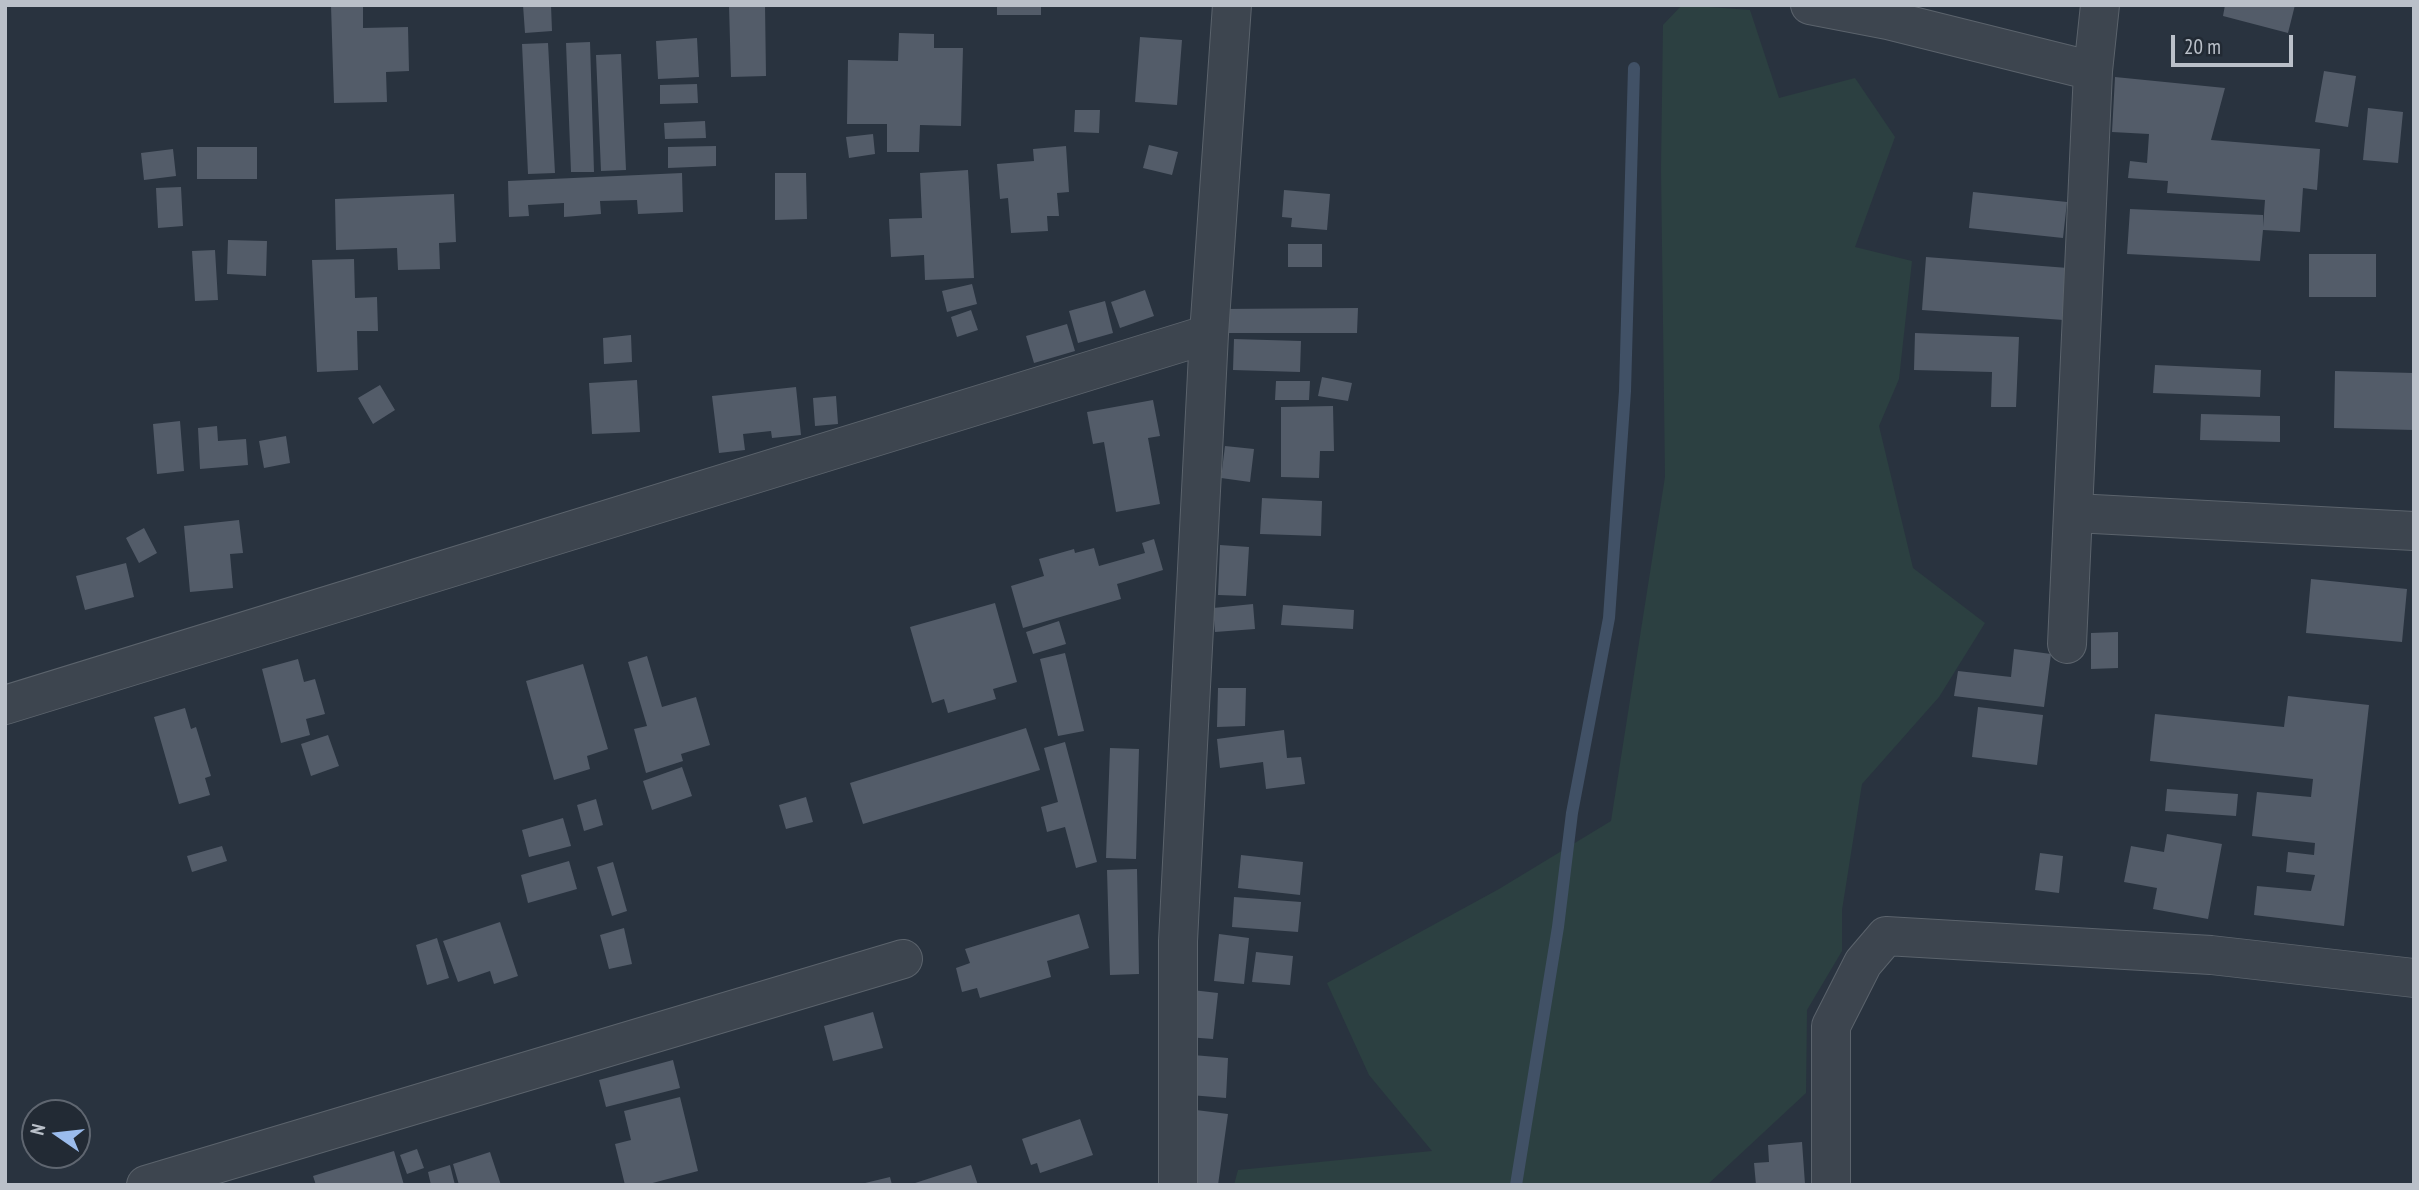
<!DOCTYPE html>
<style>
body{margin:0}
#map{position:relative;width:2419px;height:1190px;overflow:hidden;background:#29333f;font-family:"PT Sans Narrow",sans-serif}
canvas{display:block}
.frame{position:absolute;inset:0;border:7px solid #bac0c9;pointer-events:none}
.north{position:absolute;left:21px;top:1099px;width:70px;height:70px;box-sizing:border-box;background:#222a34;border:2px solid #5f6670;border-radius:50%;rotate:284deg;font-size:19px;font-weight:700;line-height:28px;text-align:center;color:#bac0c9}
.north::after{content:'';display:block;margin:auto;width:24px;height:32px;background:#9bbced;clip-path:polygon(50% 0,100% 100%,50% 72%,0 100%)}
.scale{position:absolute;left:2171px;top:35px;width:122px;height:32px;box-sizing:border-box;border:4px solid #bac0c9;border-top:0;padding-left:9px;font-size:21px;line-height:24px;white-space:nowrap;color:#bac0c9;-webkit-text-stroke:5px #222a34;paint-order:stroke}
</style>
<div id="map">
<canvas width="2419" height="1190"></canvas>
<div class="frame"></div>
<div class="north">N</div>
<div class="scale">20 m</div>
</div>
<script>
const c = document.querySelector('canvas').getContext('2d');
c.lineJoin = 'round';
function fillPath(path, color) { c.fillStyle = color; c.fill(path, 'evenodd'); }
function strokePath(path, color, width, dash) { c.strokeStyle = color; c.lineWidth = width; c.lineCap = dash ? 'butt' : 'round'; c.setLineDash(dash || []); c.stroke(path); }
const green = new Path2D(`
 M1682,5L1750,10L1779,98L1855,78L1895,137L1855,247L1912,261L1899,379L1879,426L1913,568L1985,623L1939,697L1862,784L1842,910V951L1807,1010L1806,1093L1707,1185H1234L1238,1170L1432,1151L1369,1075L1327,983L1499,889L1611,821L1665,477L1661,169L1663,25Z`);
const stream = new Path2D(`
 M1516,1185L1558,927L1572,813L1609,618L1625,391L1634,68`);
const building = new Path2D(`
 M331,5H363V28L408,27L409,71L386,72L387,102L334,103Z
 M523,5H551L552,31L525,33Z
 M729,5H765L766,76L731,77Z
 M997,5H1041V15H997Z
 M2225,5H2295L2288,33L2223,16Z
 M899,33L934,34V48H963L961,126L920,125L919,152H887V124H847L848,60L898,61Z
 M1140,37L1182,40L1177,105L1135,102Z
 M697,38L699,77L658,79L656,41Z
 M590,42L594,172H571L566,43Z
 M548,43L555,173L528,174L522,44Z
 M621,54L626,170L601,171L596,55Z
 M2324,71L2356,76L2348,127L2315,122Z
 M2115,77L2225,88L2211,140L2320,149L2317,190L2303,188L2300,232L2263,230L2260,261L2127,254L2130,209L2263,215V227L2265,200L2167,193L2168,181L2128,178L2130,161L2147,163L2149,134L2112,132Z
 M697,84L698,103L660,104V85Z
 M2368,108L2403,112L2398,163L2363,160Z
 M1075,110H1100L1099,133L1074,132Z
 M705,121L706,138L665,139L664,123Z
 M873,134L875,154L849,158L846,137Z
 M1149,145L1178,152L1172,175L1143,168Z
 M716,146V166L668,168V147Z
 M1066,146L1069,192L1057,193L1059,216H1047L1048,231L1011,233L1008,198L1000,199L997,164L1034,161L1033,149Z
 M197,147H257V179H197Z
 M173,149L176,176L144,180L141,153Z
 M968,170L974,278L925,280L924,255L891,257L889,219L922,218L920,173Z
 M682,173L683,212L638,214L637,200L600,201L601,214L564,217V203L528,205L529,216L509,217L508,181Z
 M775,173H806L807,219L775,220Z
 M181,187L183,226L158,228L156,188Z
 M1284,190L1330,194L1327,230L1291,227L1292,218L1282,217Z
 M1973,192L2067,202L2063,238L1969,228Z
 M454,194L456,242L439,243L440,269L398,270L397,248L336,250L335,199Z
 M228,240L267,241L266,276L227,274Z
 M1288,244H1322V267H1288Z
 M215,250L218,300L195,301L192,251Z
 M2309,254H2376V297H2309Z
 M1926,257L2068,268L2064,320L1922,310Z
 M354,259L355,298L377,297L378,331H357L358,370L317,372L312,260Z
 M972,284L977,304L947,312L942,291Z
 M1145,290L1154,316L1120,328L1111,302Z
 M1105,301L1113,333L1078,343L1069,311Z
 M1358,308L1357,333H1218L1219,309Z
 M971,310L978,330L957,337L951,317Z
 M1067,324L1075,351L1034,363L1026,336Z
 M1915,333L2019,337L2016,407H1991L1992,372L1914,370Z
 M631,335L632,362L604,364L603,338Z
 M1234,339L1301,341L1300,372L1233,370Z
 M2155,365L2261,370L2260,397L2153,393Z
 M2335,371L2414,373V430L2334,428Z
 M1322,377L1352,383L1348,401L1318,396Z
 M637,380L640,432L592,434L589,383Z
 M1276,381H1310L1309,400H1275Z
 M380,385L395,410L373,424L358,398Z
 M796,387L801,435L772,438L771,431L743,434L745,450L719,453L712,396Z
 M836,396L838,424L815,426L813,398Z
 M1153,400L1160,436L1148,438L1160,504L1116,512L1104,442L1093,444L1087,412Z
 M1333,406L1334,451H1320L1319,478L1281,477V407Z
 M2201,414L2280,416V442L2200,440Z
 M180,421L184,471L157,474L153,424Z
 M217,426L218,441L246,439L248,465L200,469L198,428Z
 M286,436L290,463L264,468L259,441Z
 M1225,446L1254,449L1250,482L1221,478Z
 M1262,498L1322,501L1321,536L1260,534Z
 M239,520L243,553L230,554L233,588L190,592L184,526Z
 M144,528L157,553L139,563L126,538Z
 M1154,539L1163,570L1117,584L1121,599L1023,628L1011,586L1044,576L1039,559L1074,549L1075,553L1094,548L1099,566L1145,553L1142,543Z
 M1220,545L1249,547L1246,596L1218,595Z
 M126,563L134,597L85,610L76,576Z
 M2311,579L2407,589L2402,642L2306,633Z
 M995,603L1017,682L993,689L996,699L948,713L944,699L932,703L910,627Z
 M1253,604L1255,629L1215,632L1213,608Z
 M1283,605L1354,610L1353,629L1281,625Z
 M1059,621L1066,644L1033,654L1026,632Z
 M2118,632V668L2091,669V633Z
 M2014,649L2051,654L2044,707L1954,696L1958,671L2011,677Z
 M1065,653L1084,731L1058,736L1040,659Z
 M647,656L662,707L696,697L710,745L681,754L683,761L646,773L634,729L647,726L628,662Z
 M298,659L304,682L315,679L325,714L306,719L310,735L281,743L262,669Z
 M583,664L608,749L587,756L590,769L554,780L526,681Z
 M1218,688H1246L1245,726L1217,727Z
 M2288,696L2369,705L2344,926L2254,915L2257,886L2311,891L2315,875L2286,872L2288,852L2314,855L2315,843L2252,836L2257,792L2311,797L2313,779L2150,761L2155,714L2284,727Z
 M1978,707L2043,715L2037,765L1972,757Z
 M185,708L191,729L196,727L211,776L205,778L210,795L179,804L154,717Z
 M1026,728L1040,770L863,824L850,783Z
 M1284,730L1287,758L1301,757L1305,784L1266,789L1263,762L1220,768L1217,739Z
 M328,735L339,766L311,776L301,744Z
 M1065,742L1097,862L1076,868L1065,827L1047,832L1041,807L1058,802L1044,748Z
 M1110,748L1139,749L1136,859L1106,858Z
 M682,767L692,796L652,810L643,781Z
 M2167,789L2238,794L2236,816L2165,811Z
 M806,797L813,822L786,829L779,805Z
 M596,799L603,825L584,831L577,805Z
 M563,818L571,846L529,857L522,830Z
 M2167,834L2222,844L2208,919L2153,909L2157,888L2124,882L2131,846L2164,852Z
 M222,846L227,861L192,872L187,856Z
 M2040,853L2063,856L2059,893L2035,890Z
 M1241,855L1303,862L1300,895L1238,888Z
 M569,861L577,889L528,903L521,875Z
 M613,862L627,911L612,916L597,867Z
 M1137,869L1139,974L1110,975L1107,870Z
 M1234,897L1301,902L1298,932L1232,927Z
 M1079,914L1089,948L1047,961L1051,977L980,998L977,988L962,992L956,968L970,963L965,949Z
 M500,922L518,976L494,984L490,971L458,982L443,941Z
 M624,928L632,964L609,969L600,935Z
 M1219,934L1249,938L1244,984L1214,981Z
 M437,938L449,978L427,985L416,945Z
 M1256,952L1293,956L1290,985L1252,982Z
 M1192,990L1218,993L1213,1039L1187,1037Z
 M873,1012L883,1048L833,1061L824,1026Z
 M1193,1055L1228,1058L1226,1098L1190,1095Z
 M673,1060L680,1088L606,1107L599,1080Z
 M680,1097L698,1171L645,1185H625L615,1144L631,1140L624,1111Z
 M1196,1110L1228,1114L1218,1185H1186Z
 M1080,1119L1093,1155L1040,1173L1037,1163L1031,1165L1022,1139Z
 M1802,1142L1805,1184L1756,1185L1754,1163L1769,1162L1768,1145Z
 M417,1149L424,1168L407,1174L400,1155Z
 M394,1151L404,1185H316L313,1176Z
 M490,1152L501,1185H459L453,1164Z
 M450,1165L455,1185H431L428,1172Z
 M971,1165L978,1185H912V1184Z
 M890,1177L892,1185H861V1184Z`);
const minor = new Path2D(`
 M1810,5L1888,20L2093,71
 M2075,513L2414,531
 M2067,644L2093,71L2100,5
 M5,705L1209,334
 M146,1185L903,959
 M1178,1185V941L1209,334L1232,5
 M1831,1185V1026L1863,963L1886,936L2211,955L2414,978`);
fillPath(green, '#2c4041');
strokePath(stream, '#415166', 12);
fillPath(building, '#535c69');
strokePath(minor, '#5b636c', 40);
strokePath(minor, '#3d454f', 38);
</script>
